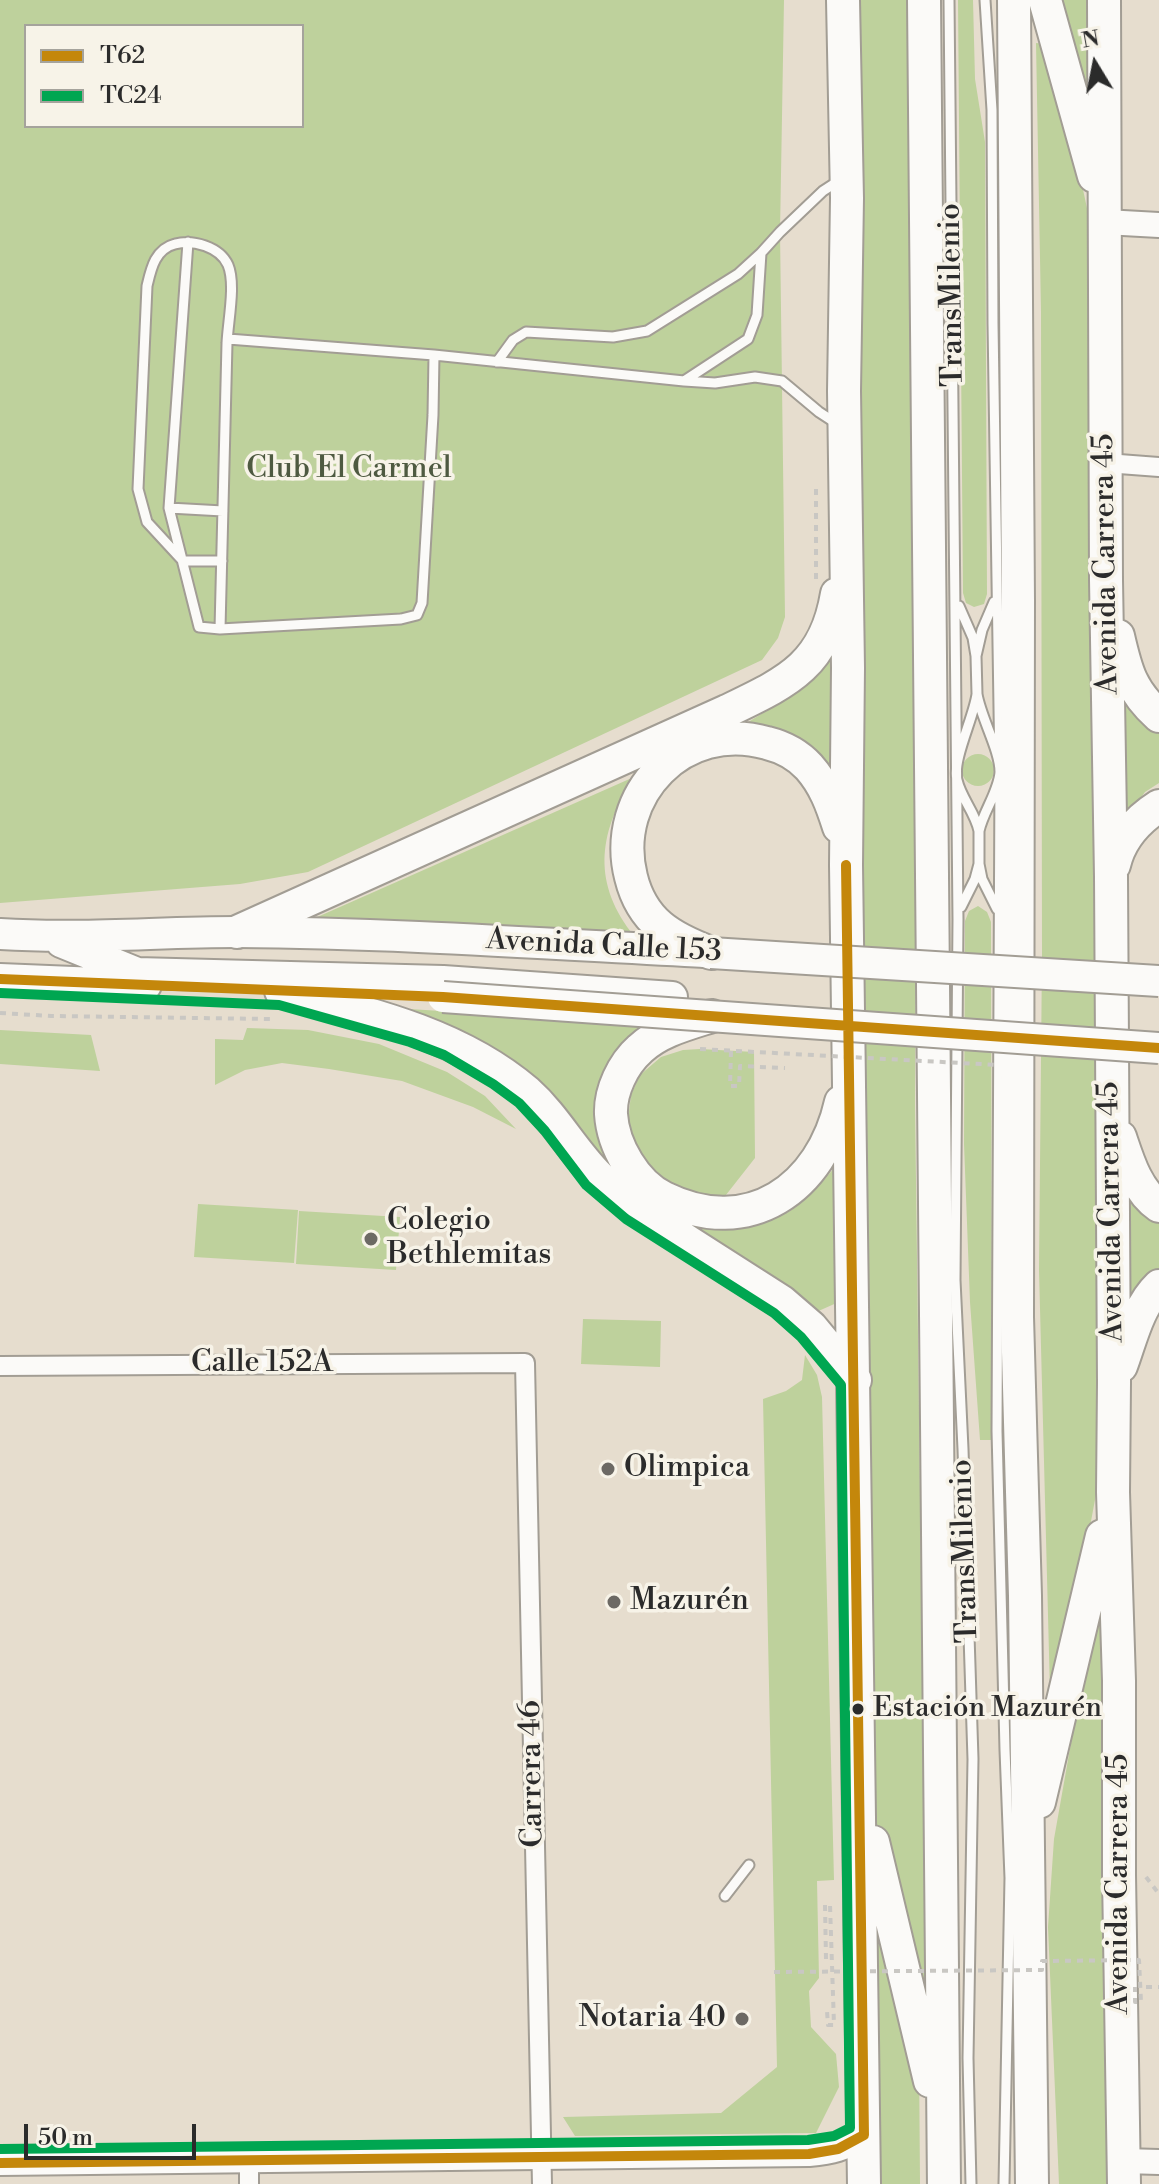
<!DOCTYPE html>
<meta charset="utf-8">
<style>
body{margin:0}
#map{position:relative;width:1159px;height:2184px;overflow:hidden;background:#e6ddce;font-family:"Libre Bodoni",serif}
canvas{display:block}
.legend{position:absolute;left:24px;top:24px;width:280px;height:104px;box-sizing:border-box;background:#f7f3e8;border:2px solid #a5a39c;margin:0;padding:10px 14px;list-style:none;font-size:24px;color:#2b2b2b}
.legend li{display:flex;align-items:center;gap:16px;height:40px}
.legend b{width:40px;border:2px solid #a5a39c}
.north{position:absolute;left:1055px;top:24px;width:80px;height:80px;-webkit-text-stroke:6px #f7f3e8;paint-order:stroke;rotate:350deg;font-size:22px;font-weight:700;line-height:32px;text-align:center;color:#2b2b2b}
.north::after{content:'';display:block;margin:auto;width:28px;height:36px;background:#2b2b2b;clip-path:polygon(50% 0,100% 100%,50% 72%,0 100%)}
.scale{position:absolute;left:24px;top:2124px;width:172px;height:36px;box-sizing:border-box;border:4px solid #2b2b2b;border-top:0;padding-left:10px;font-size:24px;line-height:28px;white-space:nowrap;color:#2b2b2b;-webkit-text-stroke:6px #f7f3e8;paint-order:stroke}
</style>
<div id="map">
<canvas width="1159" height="2184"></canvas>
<ul class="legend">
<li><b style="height:10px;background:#c4870b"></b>T62</li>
<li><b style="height:10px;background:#00a651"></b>TC24</li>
</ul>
<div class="north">N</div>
<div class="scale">50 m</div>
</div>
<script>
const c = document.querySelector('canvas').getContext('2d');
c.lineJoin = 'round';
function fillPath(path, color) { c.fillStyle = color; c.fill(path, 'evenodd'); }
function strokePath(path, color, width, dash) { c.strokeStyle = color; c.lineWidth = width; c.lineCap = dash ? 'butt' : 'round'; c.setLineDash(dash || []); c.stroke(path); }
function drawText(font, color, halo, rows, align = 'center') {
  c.font = font + ' "Libre Bodoni",serif'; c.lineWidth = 7; c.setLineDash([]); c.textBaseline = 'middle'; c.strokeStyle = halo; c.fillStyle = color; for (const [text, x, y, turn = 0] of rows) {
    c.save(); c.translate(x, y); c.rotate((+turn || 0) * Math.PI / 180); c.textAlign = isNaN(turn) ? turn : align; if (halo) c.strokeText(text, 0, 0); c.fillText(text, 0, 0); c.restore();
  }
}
const green = new Path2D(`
 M0,0H784L780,232L785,617L778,638L762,660L308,872L240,884L0,903ZM26,26H302V126H26Z
 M854,0H910L916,889L915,1104L923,1722L930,1984L918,1985L869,1801Z
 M958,0H973L975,79L985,142L987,594L984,604L974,607L966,603L963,593Z
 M1060,0H1091V128Z
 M1036,43L1046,44L1072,138L1091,227L1098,992L1096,1287L1097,1489L1078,1591L1050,1692L1039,1270L1042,954L1041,312Z
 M831,654L832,778L735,730L796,693L816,676Z
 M1124,695L1138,714L1159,731V783L1145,792L1124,821Z
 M962 770a16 16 0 1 1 32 0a16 16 0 1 1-32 0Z
 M634,777C600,830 591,879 631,932L306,922Z
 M978,906L987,912L991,922L992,1440H980L970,1302L964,1144L965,921L969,911Z
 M409,1009L651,1024L617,1050L601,1082L619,1178L505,1058L472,1037Z
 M247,1028L308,1030L379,1044L447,1072L485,1096L516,1129L473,1107L402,1081L329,1069L282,1063L245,1070L215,1085V1039L243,1040Z
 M0,1030L91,1035L100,1071L0,1064Z
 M700,1049L754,1052L755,1158L722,1200L680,1193L644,1166L627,1128L631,1095L640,1075L661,1057L683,1050Z
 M838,1163L841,1301L814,1313L666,1218C697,1219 750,1228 778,1217C803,1207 822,1183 838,1163Z
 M1126,1193L1159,1217V1272L1125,1314Z
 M198,1204L298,1210L294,1263L194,1257Z
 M299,1211L400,1217L396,1270L296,1264Z
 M583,1319L661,1321L660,1367L581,1364Z
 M805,1355L817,1375L822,1397L834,1880L817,1881L819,1978L809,1991L811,2027L836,2054L839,2087L816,2133L575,2136L563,2117L721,2113L777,2067L763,1399L786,1391L802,1380Z
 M1100,1579L1105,1708L1109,2184H1059L1048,1927L1054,1839Z
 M876,1909L919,2055L920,2184H879Z`);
const path = new Path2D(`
 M816,579V484
 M0,1013L51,1016L273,1019
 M731,1051L730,1086H739L740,1066L785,1068
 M1146,1877L1159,1894
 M1146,1987H1159`);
const service = new Path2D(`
 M949,0L958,919L955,1280L963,1449L973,1759L968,2058L971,2184
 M985,0L992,110L993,323L1000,772L997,1431L1005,1750L1010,1878L1004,2184
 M188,242L169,508L199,627L220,629L401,619L417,615L422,603L433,415L434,355
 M228,339L434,355L684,381L715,383L755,377L782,381L819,412L839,425
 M497,362L513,340L526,332L613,337L647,331L738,274L761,253
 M684,381L748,339L757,315L761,253L780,232L823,191L840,180
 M169,508L223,511
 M959,606L973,638L976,656L982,630L994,602
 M220,629C223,533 225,438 227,343C228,321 236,284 228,265C220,247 193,239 175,244C155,249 151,269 147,286L138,489L147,522L183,561H222
 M976,656L977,694
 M977,694C981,718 1000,750 1000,772C999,791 983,812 979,831C975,812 961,798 957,780C952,760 974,717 977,694Z
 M979,864V831
 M961,907L975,879L979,864L982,879L997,909
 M725,1896L749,1865`);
const minor = new Path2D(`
 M1106,463L1159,467
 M0,1366L525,1363L542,2184
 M249,2160V2184`);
const tertiary = new Path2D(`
 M1105,222L1159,225
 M1124,2161L1159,2162
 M0,2163L809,2154C830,2152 847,2149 864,2135`);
const primary = new Path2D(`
 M0,934C79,939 158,932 237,932C393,933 550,944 705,952
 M61,942L137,973L443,981L672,997
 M0,979L146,985`);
const trunk = new Path2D(`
 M843,0L847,198L844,391L848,668L846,865L864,2184
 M924,0L944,2184
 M1014,0L1018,599L1017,1317L1025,1596L1032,2184
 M1045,0L1094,176
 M1104,0L1106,580L1111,877L1114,1383L1113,1492L1119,1681V1875L1124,2184
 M1118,636C1126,671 1131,691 1159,716
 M1114,865C1120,839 1137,820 1159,806
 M237,932L727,711C787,682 825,666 837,594
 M711,953C671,938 642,922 631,877C610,794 684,719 767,743C783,747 798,755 809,767C825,785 832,805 839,827
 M281,991C367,1013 458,1033 527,1092C555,1117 572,1150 598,1176C609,1188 622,1198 635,1208L782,1302L811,1327L855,1380
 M712,1016C687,1024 659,1031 640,1049C623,1064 610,1091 611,1114C613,1146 635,1184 664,1198C749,1240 822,1188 841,1102
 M1120,1137C1128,1161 1137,1191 1159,1206
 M1121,1366C1131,1339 1138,1306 1159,1286
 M1039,1802L1102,1536
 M873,1842L930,2081`);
const pathBridge = new Path2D(`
 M700,1049L998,1065
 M826,1959L825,1905H830L834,2025H828L827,2011
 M774,1972L1042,1970V1961L1139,1960L1141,2002H1135V1987`);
const primaryBridge = new Path2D(`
 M711,953L1159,981
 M443,997L1159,1048`);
const bus1 = new Path2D(`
 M0,979L443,997L1159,1048
 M0,2163L809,2154L838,2149L864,2135L846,865`);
const bus2 = new Path2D(`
 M0,993L279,1005L410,1042L444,1055L493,1084L519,1103L545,1131L586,1185L626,1219L774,1313L801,1337L841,1385L850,2128L834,2136L808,2140L0,2149`);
const markers = [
 [371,1239,8,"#6c6964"],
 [608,1469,8,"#6c6964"],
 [614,1602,8,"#6c6964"],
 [858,1709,7,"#2b2b2b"],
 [742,2019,8,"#6c6964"]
];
const busNames = [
 ["Estación Mazurén",873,1709]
];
const streetNames = [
 ["TransMilenio",953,295,-91],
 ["Avenida Carrera 45",1107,564,-91],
 ["Avenida Calle 153",604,947,3],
 ["Avenida Carrera 45",1112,1212,-91],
 ["Calle 152A",262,1364],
 ["TransMilenio",966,1551,-92],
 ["Carrera 46",533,1774,-91],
 ["Avenida Carrera 45",1120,1884,-90]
];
const parkNames = [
 ["Club El Carmel",349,470]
];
const poiNames = [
 ["Colegio",387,1222],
 ["Bethlemitas",387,1256],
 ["Olimpica",624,1469],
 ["Mazurén",630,1602],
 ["Notaria 40",726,2019,"right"]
];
fillPath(green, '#bed19c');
strokePath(service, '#a29d94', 13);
strokePath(minor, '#a29d94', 22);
strokePath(tertiary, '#a29d94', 28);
strokePath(primary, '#a29d94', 34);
strokePath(trunk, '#a29d94', 36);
strokePath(path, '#c9c7c3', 4, [6, 6]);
strokePath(service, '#fbfaf8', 9);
strokePath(minor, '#fbfaf8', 18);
strokePath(tertiary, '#fbfaf8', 24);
strokePath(primary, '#fbfaf8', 30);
strokePath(trunk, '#fbfaf8', 32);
strokePath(primaryBridge, '#a29d94', 34, []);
strokePath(pathBridge, '#c9c7c3', 4, [6, 6]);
strokePath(primaryBridge, '#fbfaf8', 30);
strokePath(bus1, '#c4870b', 10);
strokePath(bus2, '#00a651', 10);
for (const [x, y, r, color] of markers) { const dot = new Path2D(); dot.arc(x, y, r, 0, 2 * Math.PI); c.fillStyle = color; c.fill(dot); strokePath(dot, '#f7f3e8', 3); }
drawText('28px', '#2b2b2b', '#f7f3e8', busNames, 'left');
drawText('30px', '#2b2b2b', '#f7f3e8', streetNames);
drawText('30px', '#4e5a41', '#f7f3e8', parkNames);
drawText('30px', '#2b2b2b', '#f7f3e8', poiNames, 'left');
</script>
